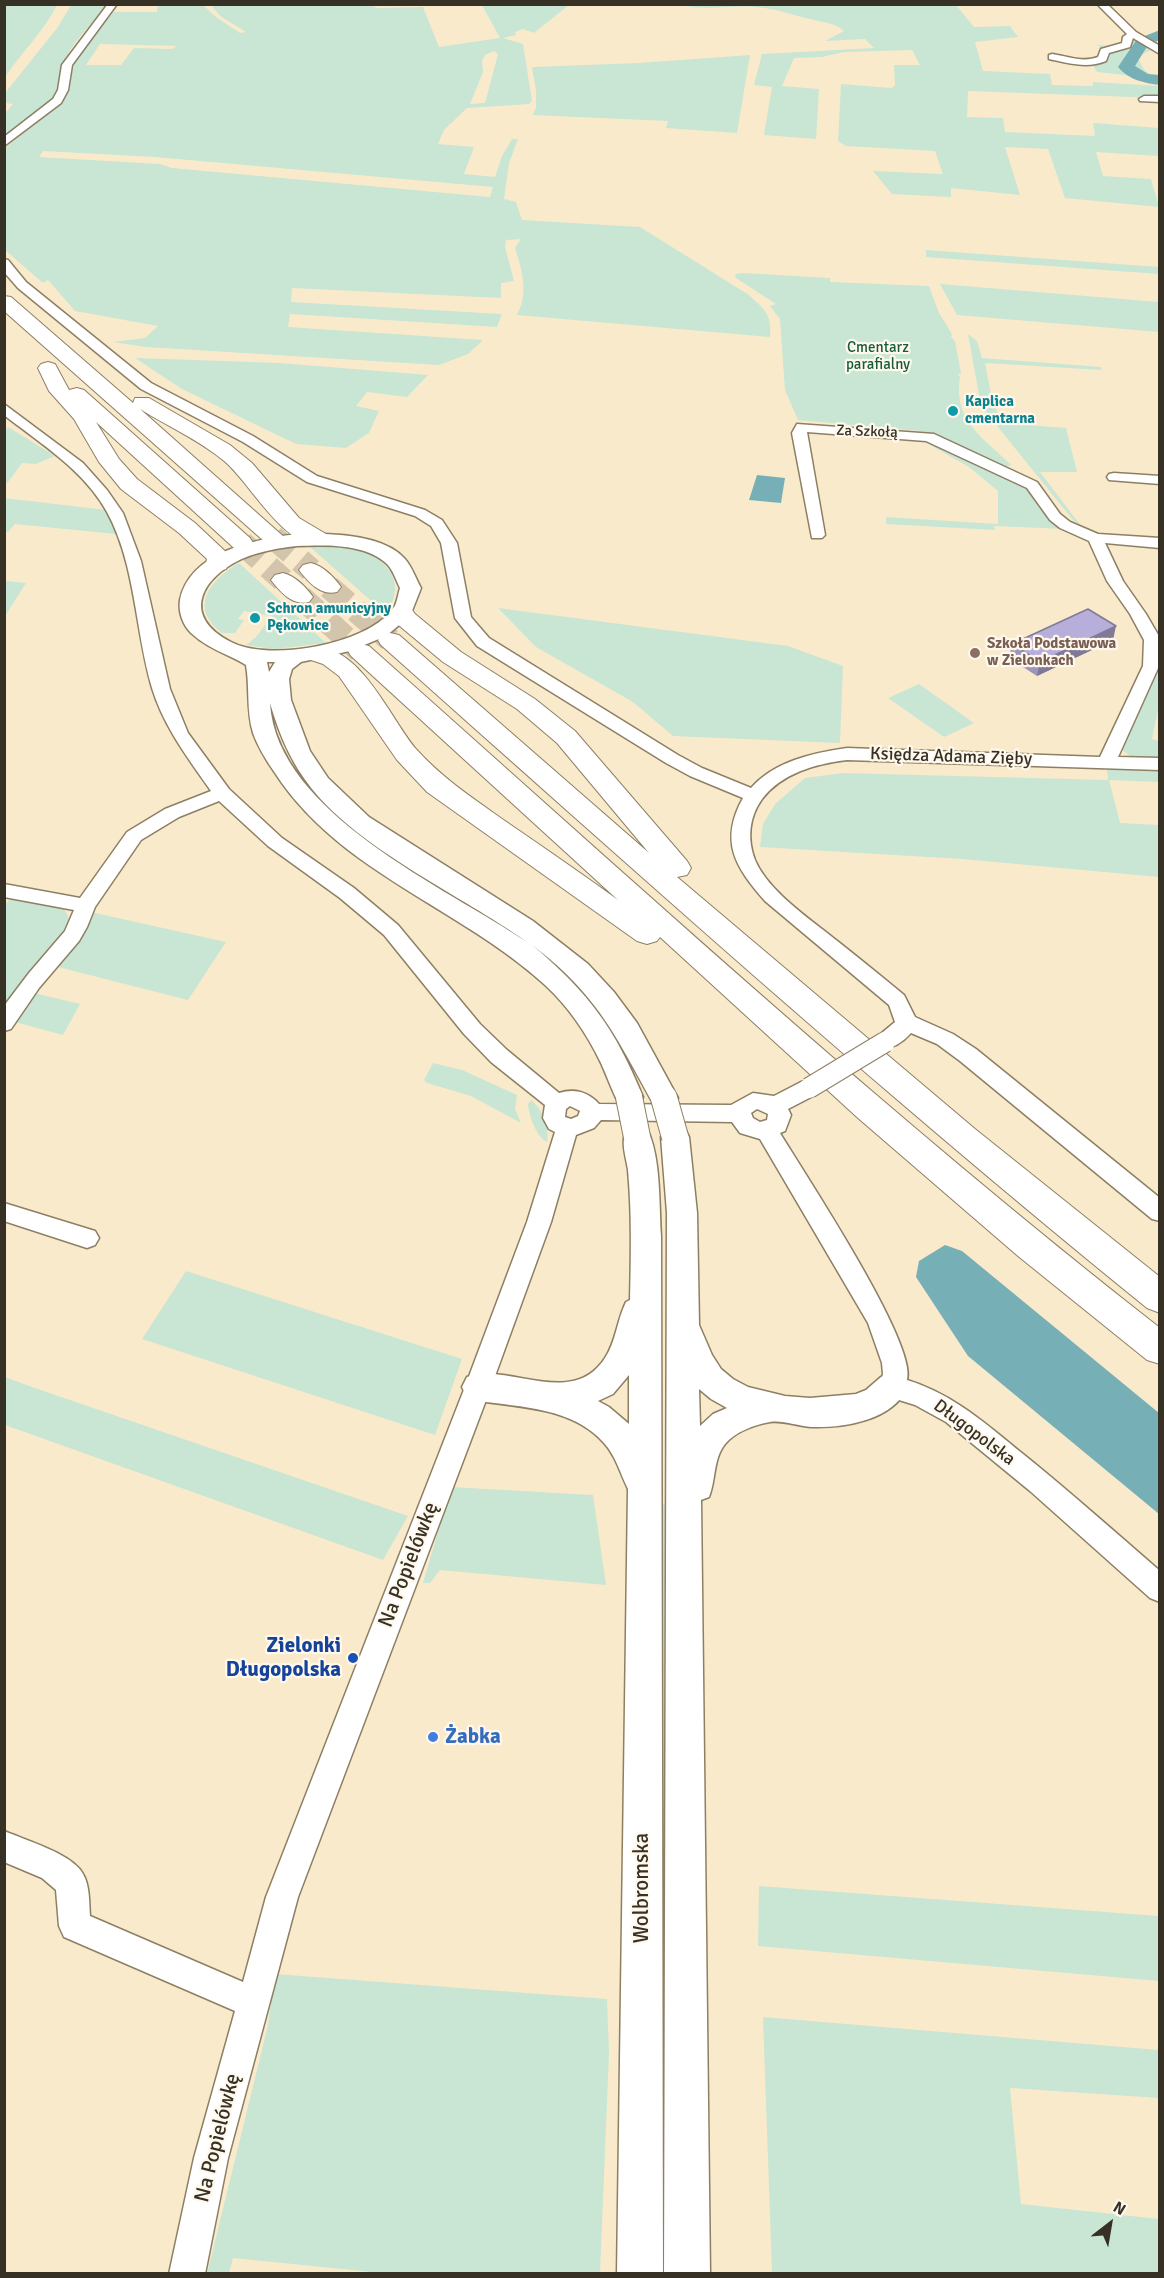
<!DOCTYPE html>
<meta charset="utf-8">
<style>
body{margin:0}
#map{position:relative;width:1164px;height:2278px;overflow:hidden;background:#faeacc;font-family:Signika,sans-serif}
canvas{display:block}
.frame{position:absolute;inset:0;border:6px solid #373125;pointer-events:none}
.north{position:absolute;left:1080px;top:2194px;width:60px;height:60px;-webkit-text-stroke:4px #fff8ec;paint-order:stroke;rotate:31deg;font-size:16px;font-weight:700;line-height:24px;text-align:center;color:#373125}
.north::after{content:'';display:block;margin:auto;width:21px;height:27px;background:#373125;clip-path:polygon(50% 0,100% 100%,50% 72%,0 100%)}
</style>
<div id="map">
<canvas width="1164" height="2278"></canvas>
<div class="frame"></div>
<div class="north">N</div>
</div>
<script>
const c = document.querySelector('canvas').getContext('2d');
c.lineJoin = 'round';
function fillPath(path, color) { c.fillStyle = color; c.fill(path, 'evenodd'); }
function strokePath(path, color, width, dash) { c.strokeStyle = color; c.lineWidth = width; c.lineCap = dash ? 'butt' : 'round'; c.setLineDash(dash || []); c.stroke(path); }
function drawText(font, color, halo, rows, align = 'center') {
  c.font = font + ' Signika,sans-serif'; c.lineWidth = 4.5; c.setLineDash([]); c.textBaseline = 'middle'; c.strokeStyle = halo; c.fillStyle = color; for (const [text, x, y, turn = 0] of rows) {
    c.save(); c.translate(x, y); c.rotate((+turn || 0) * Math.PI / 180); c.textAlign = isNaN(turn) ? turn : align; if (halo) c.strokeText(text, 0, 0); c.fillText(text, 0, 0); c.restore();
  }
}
const green = new Path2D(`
 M5,4L57,5C44,31 22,52 5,77Z
 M369,4L377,8L423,7L439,47L500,38L482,5H569L534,33L523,29L515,32L516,35L503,38L523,44L532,101L529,104L467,108L444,130L438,144L474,147L464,174L495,177L502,156L512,139H518L509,163L504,199L516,202L522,220L640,227L749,295C765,310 772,314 770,337L517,315C529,293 522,270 515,248L521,239L506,240L505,247L514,281L501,283V298L292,288L291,302L502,314L497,327L290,314L288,327L483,340L468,354L439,365L146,347L113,342L145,338L158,326L75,311L48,280L43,283L5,250V148L59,104L68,89L75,61L101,25L114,12H157L158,5H203L216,17L240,33L246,32L220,16L211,5ZM100,44L177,46L172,49L134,48L121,65H86ZM494,51L498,54L497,58L485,103L470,104L483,72L482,61L485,55ZM43,151L155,157L493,187L490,197L172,168L160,164L39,157Z
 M71,5H106C95,21 79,35 69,52C62,65 62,75 58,87C52,110 22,124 5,138V113L13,104L5,103V93L58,27Z
 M681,5H956L974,27L1010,26L1018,37L975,42L983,71L1050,74L1052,85L1093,86V82L1159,86V98L968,91L967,117L1003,118L1005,132L1095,136L1093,123L1159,128V156L1096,152L1103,176L1151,179L1159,207L1065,198L1048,149L1005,147L1020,195L951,188V197L892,194L873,171L943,174L935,151L846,146L838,141L841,84L892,88L895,85L894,65H920L912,50L844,52L822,57L794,58L782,86L819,89L816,139L764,135L772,87L754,85L762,54L874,48L865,39L825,41L844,31C835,23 826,23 814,20C794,16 777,8 755,7C727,5 709,11 681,5Z
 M1133,38L1151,50L1137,57L1145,71L1159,78V85L1125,75L1097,72L1093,66L1108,59L1098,45L1128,47Z
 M750,55L737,133L666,128L668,121L533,115L536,107V90L532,68L534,67L639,63Z
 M926,250L1159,267V274L926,257Z
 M743,273L830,278V282L929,286L939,313L952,334L951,337L955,341L961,373L958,374L960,377C953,422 983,437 1011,465L1003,468L941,437L920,431L798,420L785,390L780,319L770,306L776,304L736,278L735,274Z
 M940,284L1159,302V332L957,315Z
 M968,334L977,341L982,358L1101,367L1102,370L985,363L992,399L1002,423L1066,428L1077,472H1040L1081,526L1073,520L981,406Z
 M135,358L280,363L428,375L407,397L367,392L356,406L379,411L369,433L346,448L296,444L182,389Z
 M8,427L55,456L36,464L22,463L5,486V431Z
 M890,436H915L993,469L1029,490L1039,508L1054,524L1066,529L994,526L995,530L886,524V517L998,524V491L969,467L923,441Z
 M4,498L115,511L116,534L15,524L8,532H5Z
 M310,547C323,546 340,546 353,548C385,554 410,584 385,613Z
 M239,563L326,643L275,649L246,645L256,637L272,616L244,611L238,619L244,620L235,633H222C188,607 210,580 239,563Z
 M5,581L26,583L5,616L4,581Z
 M498,608L788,646L843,666L840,743L673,736L633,702L536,647Z
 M1159,654V704L1152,739L1159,741V761H1137L1121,749L1159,664Z
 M919,684L974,723L944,737L888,698Z
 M1107,768L1159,769V782L1109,780L1120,823L1159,825V877L962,859L760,847L763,824L775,804L805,778L843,773L1108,780Z
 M13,896L62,905L69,918L66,931L5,1015V905Z
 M91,912L226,942L188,1000L54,966Z
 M34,993L80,1004L63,1035L15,1022Z
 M433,1063L462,1070L517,1095L515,1109L521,1123L471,1096L427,1083L424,1080Z
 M531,1100C542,1108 550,1128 547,1142C536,1137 529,1115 528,1104Z
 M186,1271L462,1359L435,1435L142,1339Z
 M5,1377L32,1387L408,1516L383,1560L5,1425Z
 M451,1487L593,1495L606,1585L440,1570L430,1583H423Z
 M658,1504L668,1505V2274L658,2273Z
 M759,1886L1159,1916V1981L758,1946Z
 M275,1974L607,1999L609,2053L600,2273L392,2274L233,2258L229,2273L207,2274L268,2025Z
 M763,2017L1159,2050V2098L1010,2088L1021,2204L1159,2219V2273H772Z`);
const water = new Path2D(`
 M757,475L785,478L781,503L749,500Z
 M945,1245L962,1251L1159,1413V1514L968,1356L916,1277L919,1261Z`);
const river = new Path2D(`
 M1160,30V40L1148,45L1135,66L1148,74L1160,75V85C1144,83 1129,80 1118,67L1137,39Z`);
const highwayTunnel = new Path2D(`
 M273,537L311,570
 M242,543L283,580
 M329,587L390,640
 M301,597L360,651`);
const minor = new Path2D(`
 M108,4H117L72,65L68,90L61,103L4,146V137L53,99L58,90L62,65Z
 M1097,4H1107L1136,32L1160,46V54L1133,38L1130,47L1109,53L1106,61C1087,69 1068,63 1049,59V55L1052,54C1067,56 1083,63 1098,57L1101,49L1122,43L1123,37L1127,34Z
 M1144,96H1160V102L1140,101L1139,99Z
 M4,259L8,260L26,282L151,383L253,436L317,476L425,510L442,520L457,543L471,617L489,638L678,755L702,768L751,788C775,761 813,753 847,748L1100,757L1143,666L1144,640L1130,614L1107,581L1089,541L1060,528L1050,520L1027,488L926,441L807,432L825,535L822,538H812L792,433L797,424L934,434L1037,482L1060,514L1070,522L1098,534L1160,538V548L1105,543L1123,581L1146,614L1160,638L1159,666L1118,757L1160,758V770L847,760C815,764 782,773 762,799C749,817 747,839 755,860C768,891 810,919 836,940C859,958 882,977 904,995L915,1017L953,1034L976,1049L1160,1198V1221L1152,1219L960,1061L937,1044L911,1033C902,1043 891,1051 877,1047L874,1042L877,1037L895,1022L889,1005L765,901C735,867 719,841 743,798L690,776L666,763L477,646L455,618L441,543L431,526L415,516L307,482L243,442L141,389L18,288L4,272Z
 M4,404L83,463L107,490L123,513L141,561L170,689L188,733L229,789L282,838L354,888L398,925L480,1024L507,1050L559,1093C574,1088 589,1092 599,1104L731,1105L753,1093L774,1096L801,1082L809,1080L817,1082L820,1088L817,1094L788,1109L791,1115L785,1131L780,1133C804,1173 918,1344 907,1380C953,1394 986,1424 1023,1454C1069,1491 1114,1531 1160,1571V1602L1150,1598L1030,1491L946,1422L915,1405L883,1395L879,1387L883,1374L882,1363L868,1323L760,1139L740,1133L732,1122L601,1120L594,1128L576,1135L551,1222L491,1387L298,1897L228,2158L205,2274H169L194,2158L235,2011L64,1937L59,1926L56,1890L42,1878L4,1862V1831C25,1840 73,1854 83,1874C90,1886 89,1903 90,1916L243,1982L266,1897L465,1387L527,1222L555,1132L549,1129L543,1118L545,1105L491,1062L464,1034L384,935L340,898L268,846L219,801L179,817L141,840L95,907L87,927L79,941L39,988L11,1029L4,1031V1006L29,973L65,931L74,910L4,897V884L80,898L127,832L165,809L211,791C188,758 164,727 152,688C135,631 136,565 107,512C84,470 41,444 4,415ZM570,1106L580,1111L578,1116L571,1119L565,1117L566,1109ZM757,1109L768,1114L767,1120L760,1122L753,1118L751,1113Z
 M1114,473L1160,476V484L1109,480L1107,477L1109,474Z
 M4,1203L95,1231L99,1238L95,1245L87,1248L4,1221Z`);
const major = new Path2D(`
 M297,534C327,533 384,534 405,559C412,567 416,579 421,588L410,616L386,636L350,651L301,662L292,669L289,679L291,700L310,751L328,778L369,817L533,921L588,964L614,992L637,1023L678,1098L674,1105L664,1108L654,1105C615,1035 598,995 532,945C589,993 615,1028 643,1097L639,1104L629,1107L619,1104C612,1091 607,1076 601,1063C587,1034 569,1007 545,985C460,907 340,873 275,773C266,760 258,747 253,733C246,710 250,688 246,665C228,654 208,649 191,633C183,625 178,612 180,600C190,551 257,539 297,534ZM297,546C325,545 365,543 387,564C393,570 396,580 400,588C398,594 397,604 393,609C366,645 269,662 231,642C180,616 201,577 244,558C261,551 279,548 297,546ZM267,662H275L269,672ZM270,703C279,734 291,763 312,789C362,851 461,895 527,942C447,888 276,813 270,703Z
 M637,1126L647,1129C661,1156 659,1205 661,1236L663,2274H617L628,1489C620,1473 616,1456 604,1443C574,1408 521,1407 478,1401L467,1397L462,1387L467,1377C509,1362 572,1409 605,1358C616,1342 617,1320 626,1302L630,1300C631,1257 632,1213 628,1170C626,1156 620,1142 627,1129ZM629,1375V1424L609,1407L598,1401L613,1394Z
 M675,1126L685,1129L689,1137L697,1213L699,1325L712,1355L721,1369L733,1379L748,1387L785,1396L810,1398L856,1394L866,1390L881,1377L892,1373L903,1377L908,1387C892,1421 844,1428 811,1427C798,1426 782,1420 770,1422C754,1425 735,1432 725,1444C713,1459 716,1480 709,1497L701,1500L710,2274H664L667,1213L661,1137L665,1129ZM699,1389L711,1399L727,1408L713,1414L700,1426Z`);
const highway = new Path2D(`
 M4,296L11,297L133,403L135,398H149L230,445L252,463L299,518L326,534L329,539L326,544C286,554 250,481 223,460C197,439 167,426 140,409L284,537L281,542L273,544L265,542L4,311Z
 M48,362L55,364L69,390L77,388L84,390L250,538L253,543L250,548L242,550L234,548L96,422L119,459L137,479L195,523L227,553L231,558L226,569L218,571L210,569L206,564L207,559L179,533L121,489L99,462L74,419L49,391L38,368L41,364Z
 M311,563C323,566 334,577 341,587L337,592C321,596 309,583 299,570L303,565Z
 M283,573C295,576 306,587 313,597L309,602C293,606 281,593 271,580L275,575Z
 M402,605L410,607L415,614L461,652L535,699L575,731L687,861L691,868L687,875L677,877L975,1129L1160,1277V1313L1147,1308C885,1096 634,870 381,645L378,640L381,635L390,633L399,635L649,853L557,743L517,709L443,662L396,623L390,612L394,607Z
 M360,644L369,646C629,877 885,1113 1160,1328V1364L1147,1360L1018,1256L858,1118L660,937L657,941L647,944L637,941L427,792L397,760L339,676L323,664L308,659L305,654L308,649C357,637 390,719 416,749C442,778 474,799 505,821C543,847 581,873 618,900L351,656L348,651L351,646Z`);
const minorBridge = new Path2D(`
 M809,1088L885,1042`);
const majorBridge = new Path2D(`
 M629,1097L637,1137
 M664,1098L675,1137`);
const wall = new Path2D(`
 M1113,640L1037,676L1009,658L1012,644Z`);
const shadedWall = new Path2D(`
 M1116,626L1113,640L1037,676L1040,662Z`);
const building = new Path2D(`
 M1088,609L1116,626L1040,662L1012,644Z`);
const markers = [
 [953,411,6,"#0f9aa8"],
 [255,618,6,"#0f9aa8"],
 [975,653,6,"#8d6e63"],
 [353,1658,6,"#1a4fb4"],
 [433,1737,6,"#3f7fe0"]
];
const farParknames = [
 ["Cmentarz",878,348],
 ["parafialny",878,365]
];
const farCulturenames = [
 ["Kaplica",965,402],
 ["cmentarna",965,419],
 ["Schron amunicyjny",267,609],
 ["Pękowice",267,626]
];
const farStreetnames = [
 ["Za Szkołą",867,432,2]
];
const farEducationnames = [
 ["Szkoła Podstawowa",987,644],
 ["w Zielonkach",987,661]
];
const streetNames = [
 ["Księdza Adama Zięby",951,757,2],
 ["Długopolska",974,1433,37]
];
const nearStreetnames = [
 ["Na Popielówkę",409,1565,-69],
 ["Wolbromska",642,1888,-90],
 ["Na Popielówkę",218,2138,-76]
];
const nearTransitnames = [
 ["Zielonki",341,1646],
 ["Długopolska",341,1670]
];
const nearShopnames = [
 ["Żabka",445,1737]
];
fillPath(green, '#c8e6d3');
fillPath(water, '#77afb7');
fillPath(river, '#77afb7');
strokePath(highwayTunnel, '#d3c5ab', 24, [24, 12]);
strokePath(minor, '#8d7f63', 3);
strokePath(major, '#8d7f63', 3);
strokePath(highway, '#8d7f63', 2);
fillPath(minor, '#fff');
fillPath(major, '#fff');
fillPath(highway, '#fff');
strokePath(minorBridge, '#8d7f63', 22, []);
strokePath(majorBridge, '#8d7f63', 28, []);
strokePath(minorBridge, '#fff', 20);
strokePath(majorBridge, '#fff', 26);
fillPath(wall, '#9d96bb');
fillPath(shadedWall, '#807a98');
fillPath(building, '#b7afd9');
strokePath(building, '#807a98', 1.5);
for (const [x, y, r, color] of markers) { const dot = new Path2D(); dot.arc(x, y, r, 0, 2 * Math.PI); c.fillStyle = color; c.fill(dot); strokePath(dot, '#fff8ec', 2); }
drawText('15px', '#145d3c', '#fff8ec', farParknames);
drawText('bold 15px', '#0d838f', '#fff8ec', farCulturenames, 'left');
drawText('15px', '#373125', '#fff8ec', farStreetnames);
drawText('bold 15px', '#785e54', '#fff8ec', farEducationnames, 'left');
drawText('18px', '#373125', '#fff8ec', streetNames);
drawText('21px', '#373125', '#fff8ec', nearStreetnames);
drawText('bold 21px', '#164399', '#fff8ec', nearTransitnames, 'right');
drawText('bold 21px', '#366cbe', '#fff8ec', nearShopnames, 'left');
</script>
